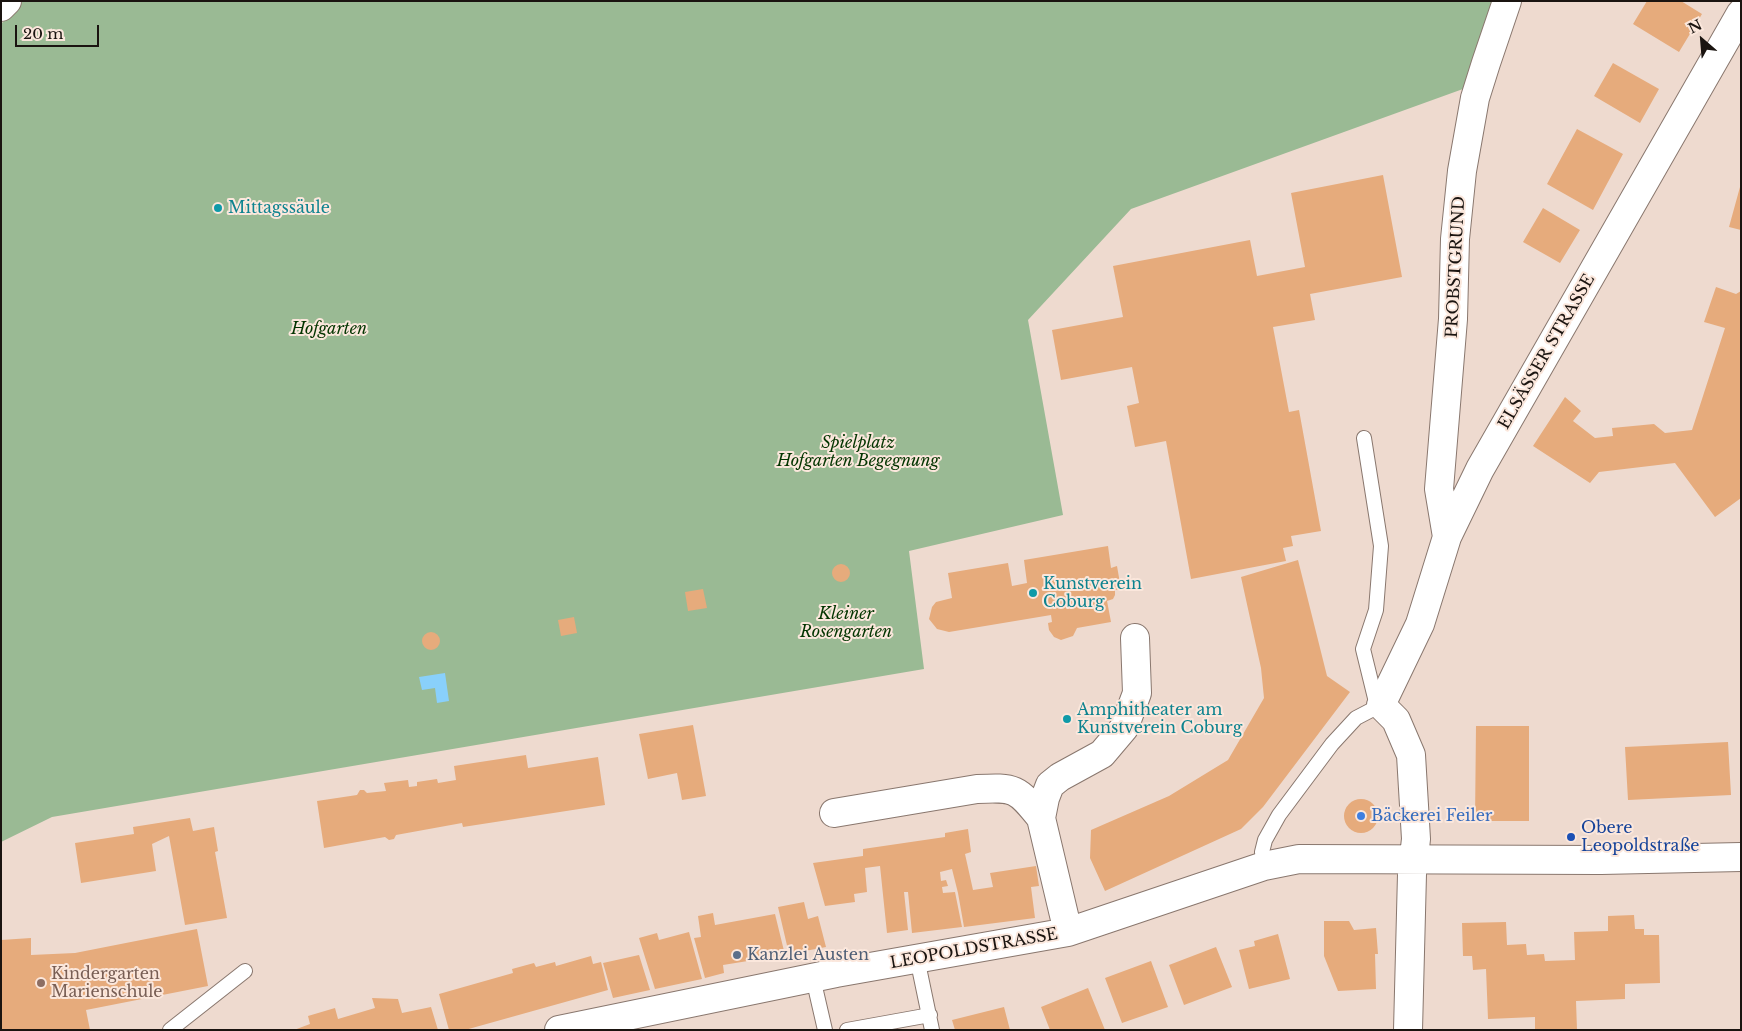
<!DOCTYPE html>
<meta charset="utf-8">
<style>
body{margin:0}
#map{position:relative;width:1742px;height:1031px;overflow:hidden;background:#eedacf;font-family:"Libre Baskerville",serif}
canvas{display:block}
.frame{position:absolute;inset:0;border:2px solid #1a1410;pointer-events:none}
.north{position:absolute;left:1677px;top:15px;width:50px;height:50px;-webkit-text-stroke:4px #fbe7dc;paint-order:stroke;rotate:333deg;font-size:14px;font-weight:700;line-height:20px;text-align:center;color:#1a1410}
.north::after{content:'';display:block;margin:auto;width:18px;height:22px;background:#1a1410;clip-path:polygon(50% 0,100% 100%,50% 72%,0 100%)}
.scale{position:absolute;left:15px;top:25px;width:84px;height:22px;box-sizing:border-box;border:2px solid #1a1410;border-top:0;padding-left:6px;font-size:15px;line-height:18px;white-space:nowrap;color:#1a1410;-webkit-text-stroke:4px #fbe7dc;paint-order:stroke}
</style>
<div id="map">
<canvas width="1742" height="1031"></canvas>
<div class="frame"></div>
<div class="north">N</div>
<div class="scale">20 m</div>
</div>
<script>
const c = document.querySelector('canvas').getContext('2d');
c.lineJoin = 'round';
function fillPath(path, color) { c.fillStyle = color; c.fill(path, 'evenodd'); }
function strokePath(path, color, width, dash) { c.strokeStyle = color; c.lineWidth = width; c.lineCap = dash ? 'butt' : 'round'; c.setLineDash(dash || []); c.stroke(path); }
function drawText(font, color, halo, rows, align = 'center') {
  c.font = font + ' "Libre Baskerville",serif'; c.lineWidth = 4; c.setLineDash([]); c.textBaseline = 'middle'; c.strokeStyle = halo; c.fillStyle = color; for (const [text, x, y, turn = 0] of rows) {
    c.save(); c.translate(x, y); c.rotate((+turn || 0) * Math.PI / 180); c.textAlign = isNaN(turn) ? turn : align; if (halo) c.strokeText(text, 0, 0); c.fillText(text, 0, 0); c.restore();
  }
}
const green = new Path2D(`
 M23,1H1495L1474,85L1131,209L1028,320L1063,515L909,551L924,669L52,817L1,842V24Z`);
const water = new Path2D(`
 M445,673L449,701L437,703L435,688L422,690L419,677Z`);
const building = new Path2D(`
 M1647,1H1681L1702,14L1679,52L1633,24Z
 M1613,63L1659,89L1640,123L1594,96Z
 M1577,129L1623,154L1593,210L1547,184Z
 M1383,175L1402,277L1310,294L1315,320L1273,327L1289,412L1299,410L1321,531L1291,536L1293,546L1283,548L1286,561L1191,579L1166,441L1135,447L1127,406L1139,403L1132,367L1061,380L1052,330L1123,317L1113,266L1250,240L1257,276L1305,267L1291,193Z
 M1740,187H1741V230L1729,227Z
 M1543,208L1580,230L1560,263L1523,242Z
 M1716,287L1736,294L1741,291V498L1715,517L1675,463L1599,472L1590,483L1533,446L1565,397L1581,411L1573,421L1595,438L1613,436L1612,428L1654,424L1665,433L1692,430L1725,328L1704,322Z
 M1108,546L1111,568L1117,566L1121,589L1115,590V595L1113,599L1107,601L1111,622L1077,628L1073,636L1061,640L1054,637L1049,630L1048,623L1052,622L1051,615L949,632L937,629L929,619L932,607L936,602L952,598L948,573L1008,563L1012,586L1027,583L1024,560Z
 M1298,560L1327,676L1350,692L1263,807L1241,829L1105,891L1090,858L1091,830L1169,796L1228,760L1264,698L1261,668L1241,577Z
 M832 573a9 9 0 1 1 18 0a9 9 0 1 1-18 0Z
 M703,589L707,608L688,611L685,592Z
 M574,617L577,633L561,636L558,620Z
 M422 641a9 9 0 1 1 18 0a9 9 0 1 1-18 0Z
 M693,725L706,796L682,800L677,773L648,779L639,734Z
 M1476,726H1529V821H1475Z
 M1728,742L1731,795L1628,800L1625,747Z
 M526,755L528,768L598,757L605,805L463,827L462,823L396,835L394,839L389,840L385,837L324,848L317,801L357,795L360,790H364L367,793L386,791L384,783L408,780L409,787L417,786V782L437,779L438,783L456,780L454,766Z
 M1344 816a17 17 0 1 1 34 0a17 17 0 1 1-34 0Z
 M190,818L193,831L214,827L218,851L215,852L227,918L185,925L169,836L152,844L156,871L81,883L75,843L134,834L133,827Z
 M968,829L971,852L965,854L973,890L993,887L990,873L1036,866L1039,886L1031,887L1035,918L964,927L958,893L952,869L940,872L941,881L946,880L948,886L942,887L943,893L955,892L962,927L912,933L908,892H904L908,930L887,933L880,866L865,868L867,892L854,894L855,902L825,906L813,863L863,856V849L945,837V833Z
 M804,902L808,919L818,916L826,947L789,954L778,907Z
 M713,913L715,925L775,914L785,955L723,965L724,973L705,978L694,938L701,937L698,916Z
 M1634,915L1635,929H1644V935H1659L1660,983L1625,984V999L1576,1001L1577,1030H1535V1017L1488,1019L1486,969L1473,970L1472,956H1463L1462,923L1506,922L1507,945L1526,944L1527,955L1544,954L1545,961L1575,960L1574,932L1608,931V916Z
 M1324,921H1349L1354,930L1376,928L1378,954H1375L1376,989L1338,991L1324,956Z
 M197,929L208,986L86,1010L90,1030H1V940L31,938V955L75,953Z
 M689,932L702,979L655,989L639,938L657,933L659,940Z
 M1278,934L1290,979L1249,989L1239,950L1255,946L1254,941Z
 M1216,947L1232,987L1184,1005L1169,965Z
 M639,955L650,990L613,998L603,963Z
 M591,956L593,964L601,962L608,990L465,1030H449L439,994L513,973L512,969L534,963L536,967L555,962L556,966Z
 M1151,961L1168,1007L1122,1023L1105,978Z
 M1088,988L1105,1030H1050L1041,1007Z
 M372,998L398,999L402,1013L431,1007L438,1030H294L310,1024L308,1016L335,1008L338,1019L375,1008Z
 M1004,1007L1010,1030H955L952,1020Z`);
const lane = new Path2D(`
 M1264,866L1262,852L1265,840L1279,815L1332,744L1356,718L1381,705L1375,698L1363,649L1376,610L1381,546L1364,438
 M917,958L932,1030
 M813,978L825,1030
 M170,1030L245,971
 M847,1030L930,1015`);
const street = new Path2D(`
 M1,7L7,1
 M1447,537L1439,489L1453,319L1455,239L1462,171L1475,98L1486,63L1507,1
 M834,813L977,789C1015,787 1017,788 1041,818
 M1068,932L1041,818L1045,798L1050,785L1060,777L1102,754L1124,728L1137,693L1135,638
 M559,1030L836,973L1068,932L1264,866L1299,859L1601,860L1741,857
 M1408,1030L1412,874L1416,839L1411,755L1396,720L1381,705L1420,624L1447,537L1480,469L1741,13`);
const markers = [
 [218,208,5,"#0f9aa8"],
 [1033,593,5,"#0f9aa8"],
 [1067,719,5,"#0f9aa8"],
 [1361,816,5,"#3f7fe0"],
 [1571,837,5,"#1a4fb4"],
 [737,955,5,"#5c6f8a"],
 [41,983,5,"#8d6e63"]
];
const cultureNames = [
 ["Mittagssäule",228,208],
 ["Kunstverein",1043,584],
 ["Coburg",1043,602],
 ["Amphitheater am",1077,710],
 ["Kunstverein Coburg",1077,728]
];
const streetNames = [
 ["PROBSTGRUND",1456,267,-87],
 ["ELSÄSSER STRASSE",1547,352,-60],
 ["LEOPOLDSTRASSE",974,949,-10]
];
const parkNames = [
 ["Hofgarten",329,329],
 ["Spielplatz",858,443],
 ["Hofgarten Begegnung",858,461],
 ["Kleiner",846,614],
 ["Rosengarten",846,632]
];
const shopNames = [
 ["Bäckerei Feiler",1371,816]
];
const transitNames = [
 ["Obere",1581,828],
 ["Leopoldstraße",1581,846]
];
const serviceNames = [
 ["Kanzlei Austen",747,955]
];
const educationNames = [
 ["Kindergarten",51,974],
 ["Marienschule",51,992]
];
fillPath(green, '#9aba94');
fillPath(water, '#89d0fb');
fillPath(building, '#e6ab7c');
strokePath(lane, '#89776e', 16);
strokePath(street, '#89776e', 30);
strokePath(lane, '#fff', 14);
strokePath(street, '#fff', 28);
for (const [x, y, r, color] of markers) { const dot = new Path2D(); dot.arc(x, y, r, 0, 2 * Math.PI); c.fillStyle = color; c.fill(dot); strokePath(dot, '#fbe7dc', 2); }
drawText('16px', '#0d838f', '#fbe7dc', cultureNames, 'left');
drawText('16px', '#1a1410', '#fbe7dc', streetNames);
drawText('italic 16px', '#033500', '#fbe7dc', parkNames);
drawText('16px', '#366cbe', '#fbe7dc', shopNames, 'left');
drawText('16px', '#164399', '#fbe7dc', transitNames, 'left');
drawText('16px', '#4e5e75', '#fbe7dc', serviceNames, 'left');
drawText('16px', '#785e54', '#fbe7dc', educationNames, 'left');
</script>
